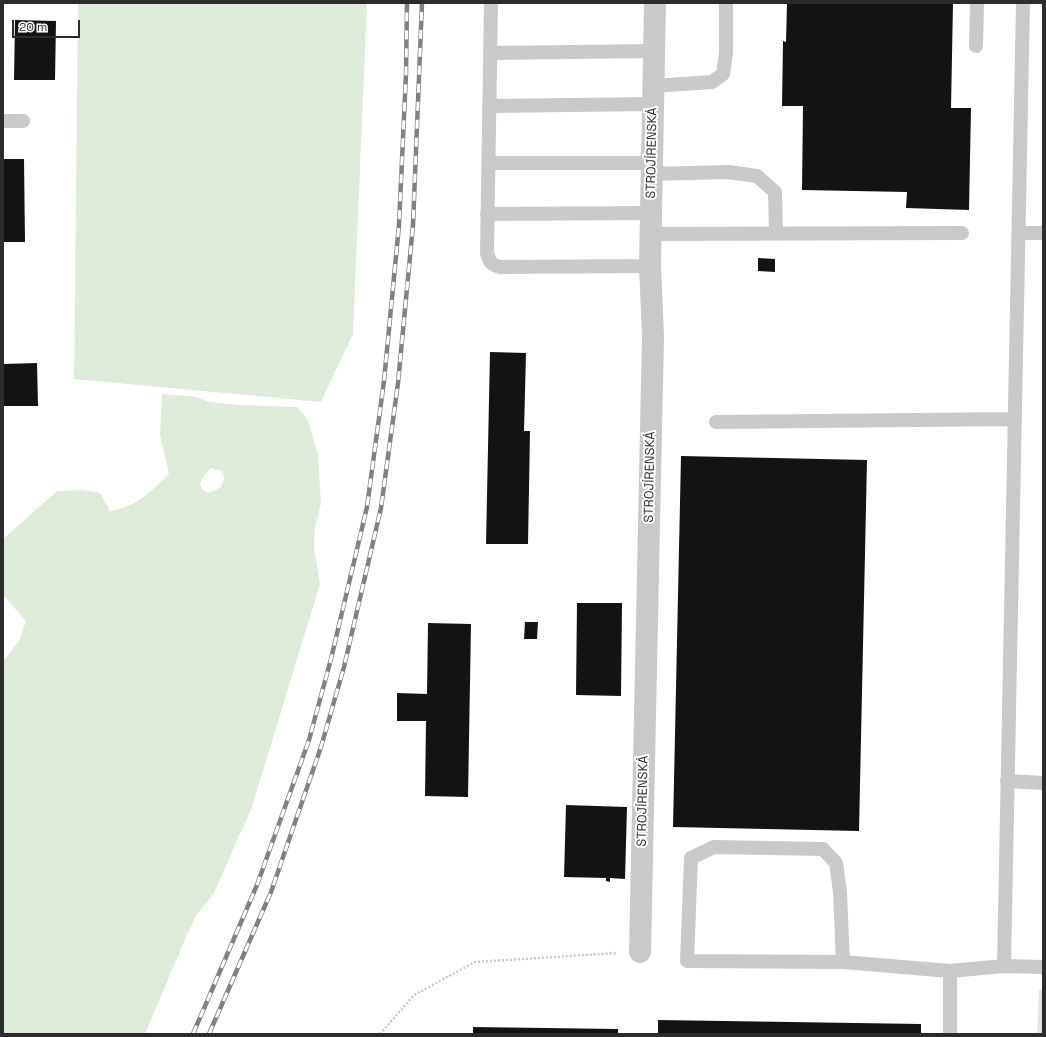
<!DOCTYPE html>
<meta charset="utf-8">
<style>
body{margin:0}
#map{position:relative;width:1046px;height:1037px;overflow:hidden;background:#fff;font-family:"Space Grotesk",sans-serif}
canvas{display:block}
.frame{position:absolute;inset:0;border:4px solid #2c2c2c;pointer-events:none}
.scale{position:absolute;left:12px;top:20px;width:68px;height:18px;box-sizing:border-box;border:2px solid #2c2c2c;border-top:0;padding-left:5px;font-size:12px;line-height:14px;white-space:nowrap;color:#2c2c2c;-webkit-text-stroke:3px #fff;paint-order:stroke}
</style>
<div id="map">
<canvas width="1046" height="1037"></canvas>
<div class="frame"></div>
<div class="scale">20 m</div>
</div>
<script>
const c = document.querySelector('canvas').getContext('2d');
c.lineJoin = 'round';
function fillPath(path, color) { c.fillStyle = color; c.fill(path, 'evenodd'); }
function strokePath(path, color, width, dash) { c.strokeStyle = color; c.lineWidth = width; c.lineCap = dash ? 'butt' : 'round'; c.setLineDash(dash || []); c.stroke(path); }
function drawText(font, color, halo, rows, align = 'center') {
  c.font = font + ' "Space Grotesk",sans-serif'; c.lineWidth = 4; c.setLineDash([]); c.textBaseline = 'middle'; c.strokeStyle = halo; c.fillStyle = color; for (const [text, x, y, turn = 0] of rows) {
    c.save(); c.translate(x, y); c.rotate((+turn || 0) * Math.PI / 180); c.textAlign = isNaN(turn) ? turn : align; if (halo) c.strokeText(text, 0, 0); c.fillText(text, 0, 0); c.restore();
  }
}
const green = new Path2D(`
 M78,3H367L353,334L321,402L74,379Z
 M162,394L197,397L209,402L240,405L297,407L308,420L318,455L321,503L315,529L314,547L320,584L252,807L213,895L197,914L186,937L145,1034H3V661L19,641L26,621L3,595V539L57,491L83,490L100,493L110,511C136,507 151,492 169,473L160,435ZM211,468L222,471L224,479L221,487L209,493L204,491L200,485L202,478Z
 M1039,990H1043V1034H1037Z`);
const building = new Path2D(`
 M787,3H953L951,108H971L969,210L906,208L907,192L802,190L803,106H782L783,41L786,42Z
 M15,20L56,21L55,80H14Z
 M3,159H24L25,242H3Z
 M758,258L775,259V272L758,271Z
 M490,352L526,353L524,431H530L528,544H486Z
 M37,363L38,406H3V364Z
 M681,456L867,460L859,831L673,827Z
 M577,603H622L621,696L576,695Z
 M525,622H538L537,639H524Z
 M428,623L471,624L468,797L425,796L426,721H397V693L427,694Z
 M566,805L627,807L625,879L610,878V882L606,881V878L564,877Z
 M658,1020L921,1024V1034H658Z
 M473,1027L618,1029V1034H473Z`);
const path = new Path2D(`
 M380,1034L414,995L475,962L617,953`);
const service = new Path2D(`
 M491,3L487,253C489,261 491,265 500,267L650,266
 M976,46L977,3
 M490,53L654,51
 M653,86L712,82L723,74L726,53V3
 M489,106L653,104
 M3,121H23
 M488,163H652
 M651,174L728,172L757,176L775,192L776,234
 M487,214L651,213
 M1018,233H1043
 M650,234L962,233
 M716,422L1015,419
 M1007,781L1043,783
 M843,962L840,892L836,863L823,849L714,847L691,858L687,961L843,962L950,971L1004,966L1043,967
 M1004,966L1023,3
 M950,971V1034`);
const minor = new Path2D(`
 M640,952L653,336L650,266L655,3`);
const rail = new Path2D(`
 M193,1034L257,885L309,740L331,659L367,507L384,381L399,225L406,74L407,3
 M209,1034L271,892L321,747L344,667L381,508L398,383L413,225L422,3`);
const streetNames = [
 ["STROJÍRENSKÁ",652,153,-89],
 ["STROJÍRENSKÁ",650,477,-89],
 ["STROJÍRENSKÁ",643,801,-89]
];
fillPath(green, '#dfebd9');
fillPath(building, '#131313');
strokePath(path, '#c9c9c9', 2.5, [2, 2]);
strokePath(service, '#c9c9c9', 14);
strokePath(minor, '#c9c9c9', 22);
strokePath(rail, '#818181', 4.5);
strokePath(rail, '#fff', 3, [9]);
drawText('13px', '#2c2c2c', '#fff', streetNames);
</script>
